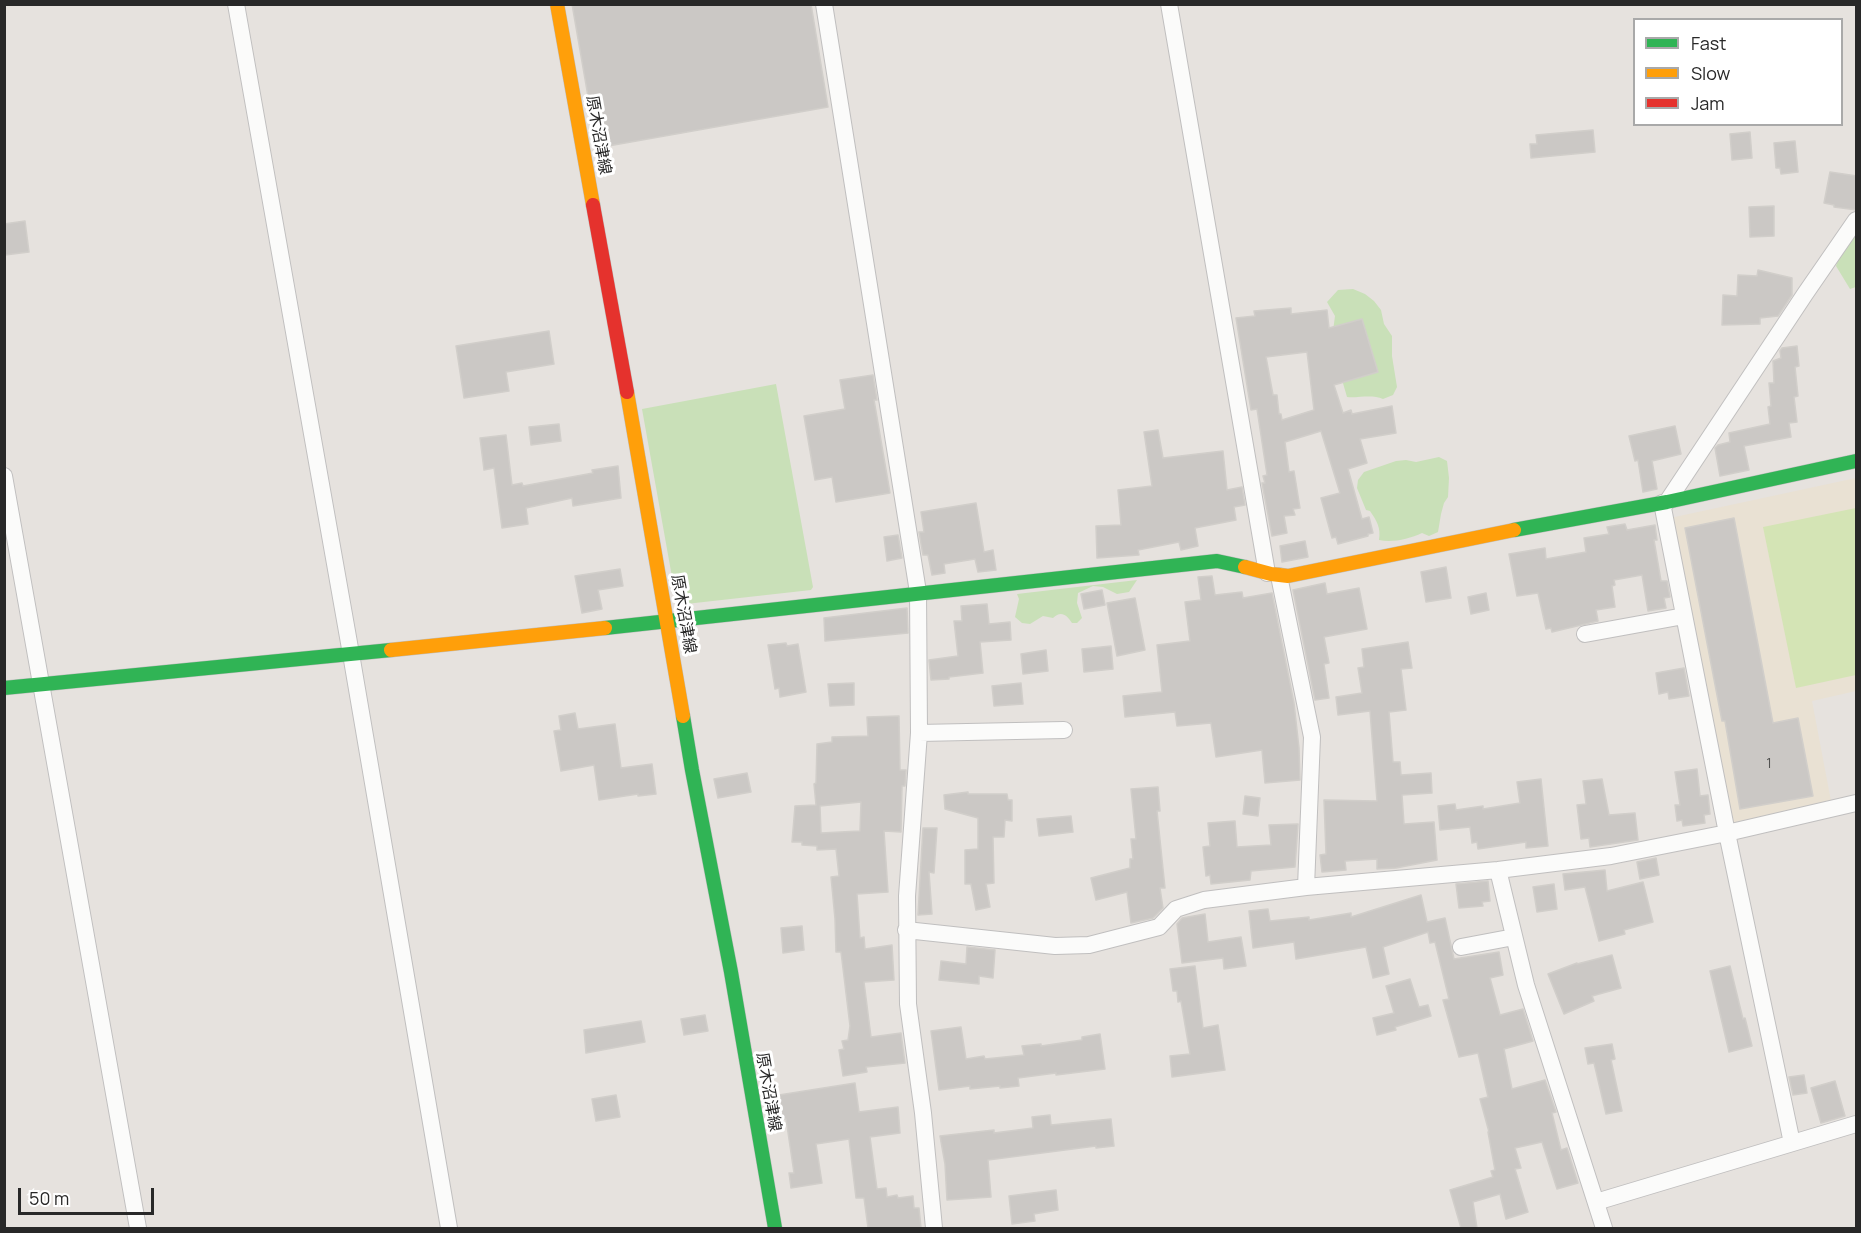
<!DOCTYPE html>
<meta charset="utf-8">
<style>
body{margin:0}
#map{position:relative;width:1861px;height:1233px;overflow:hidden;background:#e6e2de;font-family:Manrope,sans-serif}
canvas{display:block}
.frame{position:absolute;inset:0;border:6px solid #282828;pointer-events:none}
.legend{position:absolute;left:1633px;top:18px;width:210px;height:108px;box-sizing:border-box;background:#fff;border:2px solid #a9a9a9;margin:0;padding:8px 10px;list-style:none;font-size:18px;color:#282828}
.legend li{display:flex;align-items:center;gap:12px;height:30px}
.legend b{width:30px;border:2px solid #a9a9a9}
.scale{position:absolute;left:18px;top:1188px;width:136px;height:27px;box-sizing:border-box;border:3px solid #282828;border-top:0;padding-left:8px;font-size:18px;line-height:21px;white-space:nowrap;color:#282828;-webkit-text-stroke:4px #fff;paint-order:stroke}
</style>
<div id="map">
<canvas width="1861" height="1233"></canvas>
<div class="frame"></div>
<ul class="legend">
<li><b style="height:8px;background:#30b455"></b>Fast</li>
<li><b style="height:8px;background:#ff9f0a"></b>Slow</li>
<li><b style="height:8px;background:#e5322d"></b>Jam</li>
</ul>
<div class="scale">50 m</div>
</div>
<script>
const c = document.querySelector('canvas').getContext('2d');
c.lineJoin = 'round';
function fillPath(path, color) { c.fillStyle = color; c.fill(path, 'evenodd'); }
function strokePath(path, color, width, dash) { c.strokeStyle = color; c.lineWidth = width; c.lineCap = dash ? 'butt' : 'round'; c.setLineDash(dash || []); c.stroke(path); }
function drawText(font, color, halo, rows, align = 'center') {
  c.font = font + ' Manrope,"Noto Sans JP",sans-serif'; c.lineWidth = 6; c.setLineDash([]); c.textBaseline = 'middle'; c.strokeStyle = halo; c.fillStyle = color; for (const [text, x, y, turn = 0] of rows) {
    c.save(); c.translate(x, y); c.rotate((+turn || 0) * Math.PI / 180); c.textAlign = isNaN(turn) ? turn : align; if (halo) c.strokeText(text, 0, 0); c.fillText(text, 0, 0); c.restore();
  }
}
const education = new Path2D(`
 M1856,478V691L1812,701L1831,801L1731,823L1670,518Z`);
const green = new Path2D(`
 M1856,234V287L1850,289L1836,266L1840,254Z
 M1353,289L1365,294L1374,301L1381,310L1384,324L1392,336V356L1397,387L1393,395L1383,399C1372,394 1359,398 1347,397L1336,359L1333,331L1335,316L1327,302L1338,290Z
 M776,384L813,587L811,590L677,605L642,409Z
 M1439,457L1447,461L1449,478L1448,497L1444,503L1441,514L1438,532L1429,536L1422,533C1409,539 1392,543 1379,540C1381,528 1377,521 1370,511L1366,510L1357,488L1358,480L1364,472L1396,461L1406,460L1416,462Z
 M1137,580L1129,592L1117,594L1103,587L1093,586L1078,593L1077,603L1082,618L1077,623H1072C1067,615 1061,610 1053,618L1043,616L1030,624L1022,623L1015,617L1019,599L1017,594Z`);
const pitch = new Path2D(`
 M1856,508V675L1796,688L1763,527Z`);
const building = new Path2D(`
 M572,4H811L828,107L597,148Z
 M1593,130L1595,152L1531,158L1530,144H1537L1536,135Z
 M1750,132L1752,158L1732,160L1730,134Z
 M1795,141L1798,172L1781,174L1780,168H1776L1774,143Z
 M1830,172L1857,176V210L1834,207V205L1824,203Z
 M1774,206V236L1750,237L1749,207Z
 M25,221L29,252L5,255L4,224Z
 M1758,270L1792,278V295L1778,316L1760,318V324L1722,325L1723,295L1737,296L1738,275L1757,276Z
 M1291,308V314L1327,310L1329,328L1362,319L1378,372L1334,385L1343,413L1351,410L1352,414L1392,406L1396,433L1360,439L1367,463L1348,469L1362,519L1369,517L1373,533L1368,534V536L1338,544L1336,537L1332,538L1321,498L1340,493L1321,431L1285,442L1289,472L1294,471L1300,508L1293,509L1295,515L1284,516L1287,533L1272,536L1262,483H1265L1263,476L1267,475L1257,409L1251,410L1236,318L1255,316L1254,311ZM1307,352L1314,410L1282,420L1281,414H1279L1277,395H1273L1266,357Z
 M549,331L554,364L506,372L509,391L464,398L456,346Z
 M1797,346L1799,366L1795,367L1798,396L1794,397L1797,422L1789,423L1791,437L1744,446L1749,470L1720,476L1715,448L1718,445L1730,442L1729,433L1770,424L1768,407L1771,406L1769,383H1774L1773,361L1781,358L1780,351L1782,348Z
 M873,375L877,400H874L890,493L836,502L832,477L815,480L804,416L845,409L840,380Z
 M559,424L561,441L531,445L529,427Z
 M1675,426L1681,454L1652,461L1657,489L1643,492L1638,460L1635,461L1629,436Z
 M1158,430L1163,458L1223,451L1227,490L1242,487L1245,505L1234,507L1236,520L1195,528L1198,546L1181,550L1179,542L1138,550L1139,555L1097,558L1096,526L1121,525L1118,490L1152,486L1144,432Z
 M506,435L512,485L522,483L523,486L593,473L592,470L618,466L621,498L573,506L572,498L526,508L528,524L502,528L494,468L484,470L480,438Z
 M976,503L984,552L993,550L996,570L978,572L975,559L944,564L945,573L932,575L928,555H923L919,532H924L921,512Z
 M1734,518L1773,723L1798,718L1813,796L1740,809L1725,721H1722L1685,528Z
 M1625,524L1627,530L1655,525L1657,540H1654L1661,581H1667L1670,597L1664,598L1666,608L1648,611L1642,575L1614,580L1615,585L1612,586L1615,607L1596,610L1598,621L1552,632L1551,628L1546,629L1538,593L1517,596L1509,554L1545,548L1546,559L1586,552L1584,538L1609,534L1607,527Z
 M898,535L902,558L887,561L884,537Z
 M1305,541L1308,557L1282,562L1280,546Z
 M1446,567L1451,598L1426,602L1421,572Z
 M620,569L623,586L598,590L602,609L582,613L575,576Z
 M1212,576L1215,595L1242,592L1243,598L1272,593L1294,703L1299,748L1300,780L1265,783L1262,750L1216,757L1211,723L1177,726L1175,712L1125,717L1123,696L1162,692L1157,645L1190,641L1185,602L1201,600L1198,577Z
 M1325,583L1327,594L1359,588L1367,629L1324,637L1329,663L1324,664L1329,698L1315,700L1293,590Z
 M1102,590L1105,605L1084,609L1081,594Z
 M1486,593L1489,610L1471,614L1468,597Z
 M1135,598L1145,650L1117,656L1107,603Z
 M987,604L989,624L1010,622L1011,640L980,642L983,673L949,677V679L931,680L929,660L958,656L954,621H962L961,606Z
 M907,608L908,633L825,641L824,618Z
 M1408,642L1412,668L1401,669L1406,710L1389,712L1393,762H1400L1401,775L1431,773L1432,793L1402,795L1404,824L1434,822L1437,860L1396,868L1377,869V859L1345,861L1346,870L1322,872L1320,855L1326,854L1324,800L1377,801L1370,711L1338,715L1336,697L1362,693L1358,668L1364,667L1362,649Z
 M786,643L787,646L798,644L806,692L780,697L779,688L775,689L768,645Z
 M1111,646L1113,669L1084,672L1082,649Z
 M1046,650L1048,671L1023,674L1021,654Z
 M1684,668L1689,696L1669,699L1668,692L1659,694L1656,673Z
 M854,683V705L830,706L828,684Z
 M1021,683L1023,704L994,706L992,686Z
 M575,713L578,729L615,724L621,768L652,764L656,794L638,796V794L599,800L594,765L561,771L554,731L561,730L559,716Z
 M899,716L900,770H906L905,786H902L901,832L884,831L888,892L857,894L860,938L864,937L865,949L892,945L894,980L864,982L871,1037L901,1033L905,1063L866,1067L867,1072L843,1076L839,1050L844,1049L842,1041L848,1040L850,1026L841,952H836L835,919L831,877L839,876L836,849L817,850V846L802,845V842H792L795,806L816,805L814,784L816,783L817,744L832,742V737L868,736L867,717ZM861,802L860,831L821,833L820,806Z
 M1697,769L1700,796L1708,795L1710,814L1704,815L1705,823L1683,826L1682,820L1677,821L1675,805H1680L1675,772Z
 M747,773L751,792L718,798L714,779Z
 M1541,779L1548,846L1526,848V842L1478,849L1477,842L1472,843L1470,827L1440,830L1438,806L1455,804L1456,810L1483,806V809L1520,803L1517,782Z
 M1602,779L1609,815L1635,813L1638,840L1590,847L1589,838L1581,839L1577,805L1586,804L1583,781Z
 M1158,787L1160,811H1157L1165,888H1160L1163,908L1153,918L1131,923L1127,892L1096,900L1091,878L1130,868V859H1133L1131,839H1136L1131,789Z
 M968,792V794H1007L1008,800H1012V821L1005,820L1004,837H993L994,883L986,884L990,907L976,910L971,884H965V850L978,849V818L945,809L944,795Z
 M1245,796L1260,798L1258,816L1243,814Z
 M1071,816L1073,832L1039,836L1037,819Z
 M1235,821L1237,847L1271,845L1269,825L1298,824L1295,867L1251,871L1250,880L1211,884L1210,875L1206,876L1203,847L1210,846L1208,823Z
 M923,828H937L934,873L929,872L932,914L918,915Z
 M1656,858L1659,875L1640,879L1637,862Z
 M1605,870L1607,891L1643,882L1653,922L1624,930L1625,934L1599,941L1585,887L1565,890L1563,874Z
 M1488,881L1490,901L1482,902L1483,906L1459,908L1456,884Z
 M1554,884L1557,909L1537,912L1533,887Z
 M1421,895L1427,922L1445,918L1454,959L1499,952L1503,975L1490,978L1500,1015L1523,1009L1533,1041L1504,1049L1512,1089L1545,1080L1556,1112L1552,1113L1561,1150L1567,1148L1578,1183L1557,1189L1542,1142L1515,1148L1521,1168L1515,1169L1528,1212L1506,1219L1500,1194L1473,1202L1477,1228H1461L1450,1190L1493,1177L1491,1171L1495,1170L1488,1132H1489L1480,1099L1488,1097L1478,1053L1459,1057L1443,1000L1449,999L1435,942L1430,943L1428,932L1383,947L1389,974L1373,978L1366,947L1296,959L1294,942L1253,948L1249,911L1268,909L1270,921L1309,917V920L1351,913V917Z
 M1205,914L1208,942L1241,937L1246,966L1224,969L1223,958L1182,963L1177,924L1182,918Z
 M802,926L804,950L783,953L781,928Z
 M967,947L995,950L993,978L979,976V984L939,980L941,961L966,964Z
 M1612,955L1621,988L1592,996L1594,1001L1564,1014L1548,974L1577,963V964Z
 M1195,966L1203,1028L1218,1025L1225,1070L1172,1077L1170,1056L1190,1054L1181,1001L1178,1002L1177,991H1173L1170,969Z
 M1730,966L1743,1019L1745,1018L1752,1046L1729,1052L1710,971Z
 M1410,979L1419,1007L1428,1005L1431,1016L1395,1027L1396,1030L1377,1035L1373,1018L1394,1013L1386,986Z
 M705,1015L708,1031L684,1035L681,1019Z
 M641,1021L645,1042L586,1053L584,1030Z
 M961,1027L966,1059L984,1056L985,1059L1024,1055L1022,1046L1041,1044V1046L1082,1040V1037L1100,1034L1105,1069L1056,1075V1073L1018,1078L1019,1086L1000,1088V1086L970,1089V1086L939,1090L931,1031Z
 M1612,1044L1615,1059L1611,1060L1622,1111L1606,1114L1594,1063L1588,1064L1585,1048Z
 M1804,1075L1807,1093L1793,1095L1789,1077Z
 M1835,1081L1845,1116L1821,1123L1811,1088Z
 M855,1083L859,1112L898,1107L900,1133L870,1137L877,1189L886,1188L887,1197L897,1195L898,1198L913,1196L914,1208H919L921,1228H868L864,1198H856L849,1139L816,1144L822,1183L791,1188L789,1173H794L786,1119H783L779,1095Z
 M616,1095L620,1117L596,1121L592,1099Z
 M1050,1115L1051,1125L1111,1119L1114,1146L1096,1148V1146L988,1160L991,1197L947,1200L945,1164L940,1136L994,1130V1133L1033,1128L1032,1117Z
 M1056,1190L1058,1210L1034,1214L1035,1221L1012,1224L1009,1196Z`);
const street = new Path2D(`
 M236,4L351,654L449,1228
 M824,4L918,592L919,733L907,896L908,1004L923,1113L934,1228
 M1169,4L1267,573
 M4,476L138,1228
 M1667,502L1805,294L1856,220
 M1662,503L1727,833L1792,1143
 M1279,576L1312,737L1306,887
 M1585,634L1684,616
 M919,733L1064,730
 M1498,870L1526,985L1604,1228
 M906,930L1055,946L1089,945L1159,927L1176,909L1204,900L1306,887L1498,870L1611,856L1727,833L1856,803
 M1461,947L1514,937
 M1596,1202L1856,1124`);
const fast = new Path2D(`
 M1514,530L1667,502L1856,461
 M605,628L1217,561L1245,567
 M4,688L391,650
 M683,716L692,770L731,972L775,1228`);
const slow = new Path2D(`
 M557,4L593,205
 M627,392L683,716
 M1245,567L1271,574L1288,576L1514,530
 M391,650L605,628`);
const jam = new Path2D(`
 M593,205L627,392`);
const numberNames = [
 ["1",1769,764]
];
const streetNames = [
 ["原木沼津線",598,135,80],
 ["原木沼津線",683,614,80],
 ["原木沼津線",768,1092,80]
];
fillPath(education, '#e9e1d3');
fillPath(green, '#c9e0b8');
fillPath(pitch, '#d4e4b5');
fillPath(building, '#cbc8c5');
strokePath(building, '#d1ceca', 1.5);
strokePath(street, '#c0bfbf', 18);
strokePath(fast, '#c0bfbf', 15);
strokePath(slow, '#c0bfbf', 15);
strokePath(jam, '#c0bfbf', 15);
strokePath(street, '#fbfbfa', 16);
strokePath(fast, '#30b455', 14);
strokePath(slow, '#ff9f0a', 14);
strokePath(jam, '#e5322d', 14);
drawText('14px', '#525251', null, numberNames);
drawText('16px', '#282828', '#fff', streetNames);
</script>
